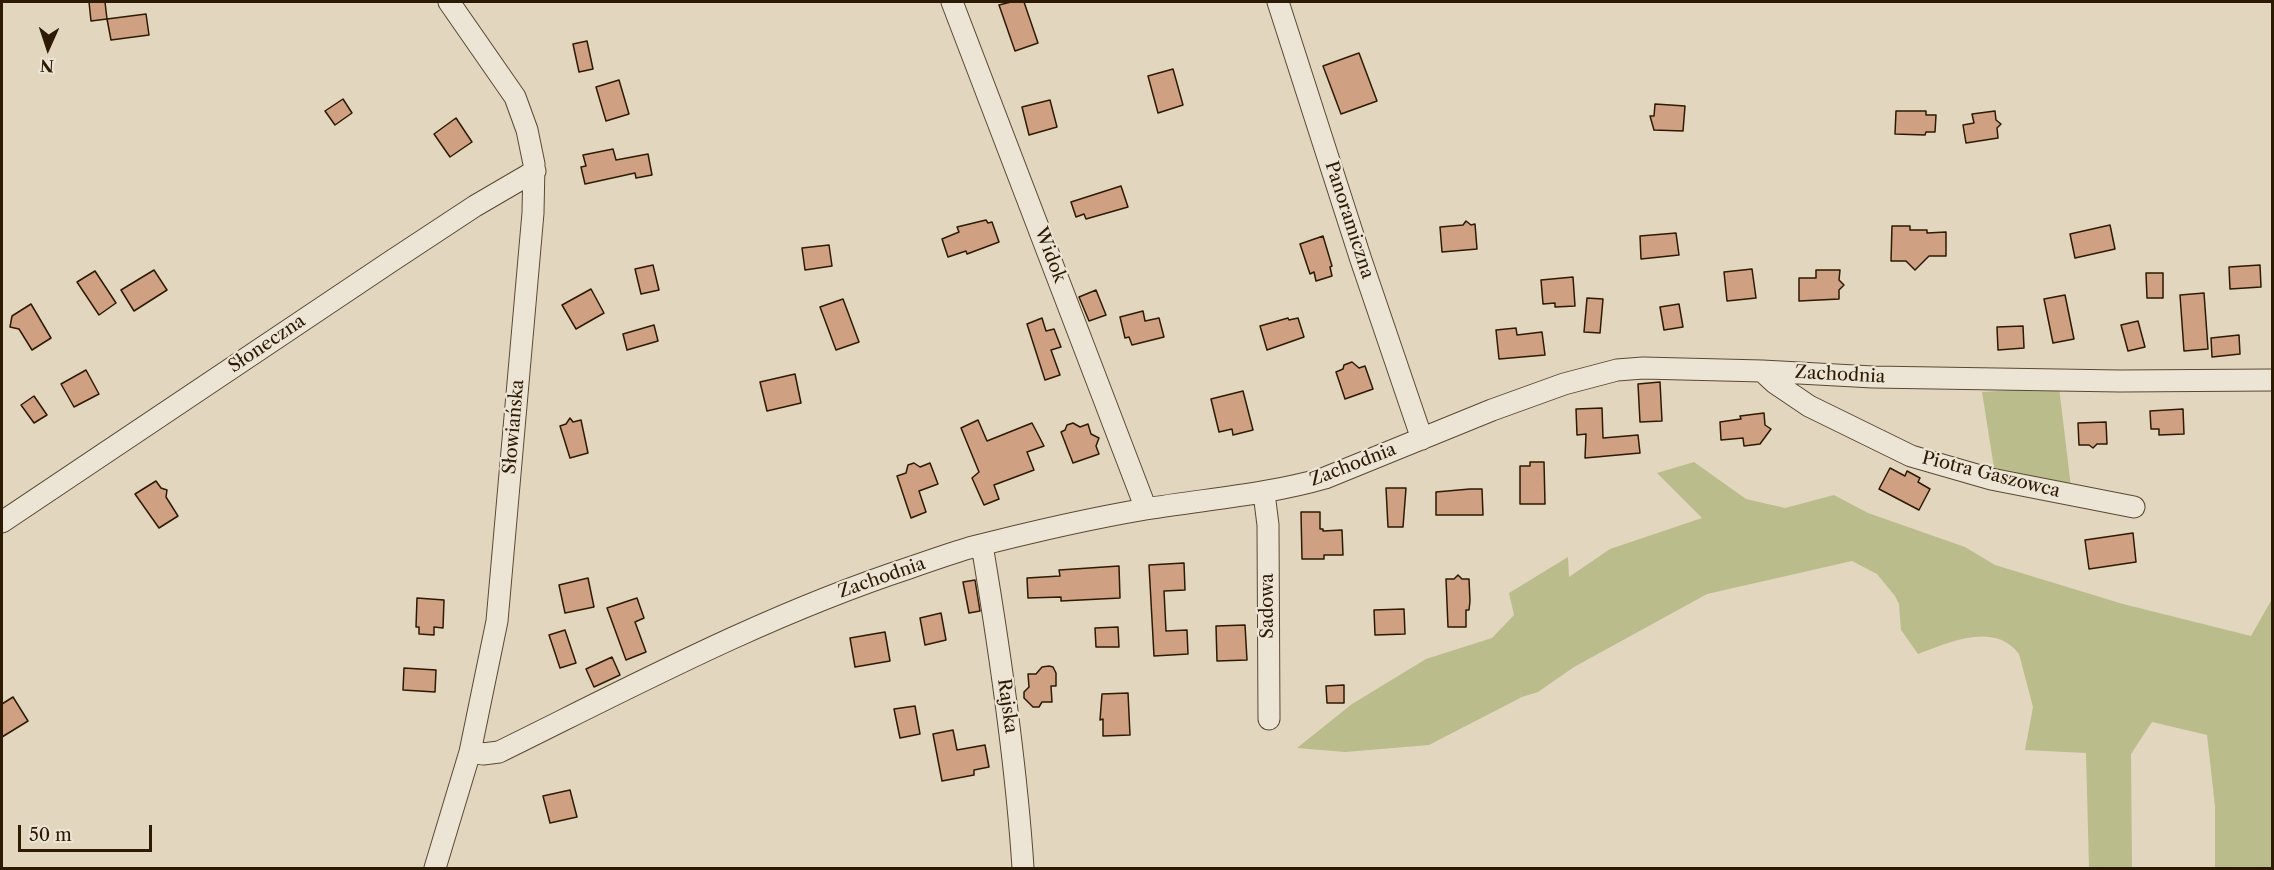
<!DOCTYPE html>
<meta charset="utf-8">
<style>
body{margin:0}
#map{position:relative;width:2274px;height:870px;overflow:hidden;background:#e2d6be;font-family:"Libre Caslon Text",serif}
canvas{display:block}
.frame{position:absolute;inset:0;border:3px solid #2d1a02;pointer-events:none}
.north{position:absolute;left:18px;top:18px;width:60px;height:60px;-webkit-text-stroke:4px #ece4d5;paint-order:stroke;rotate:183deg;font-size:16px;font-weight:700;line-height:24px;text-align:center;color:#2d1a02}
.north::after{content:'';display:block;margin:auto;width:21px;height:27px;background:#2d1a02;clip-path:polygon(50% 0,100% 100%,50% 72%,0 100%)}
.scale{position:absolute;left:18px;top:825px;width:134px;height:27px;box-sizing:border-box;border:3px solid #2d1a02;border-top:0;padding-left:8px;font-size:18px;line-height:21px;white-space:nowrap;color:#2d1a02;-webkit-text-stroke:4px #ece4d5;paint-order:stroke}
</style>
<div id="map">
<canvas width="2274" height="870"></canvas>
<div class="frame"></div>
<div class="north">N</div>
<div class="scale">50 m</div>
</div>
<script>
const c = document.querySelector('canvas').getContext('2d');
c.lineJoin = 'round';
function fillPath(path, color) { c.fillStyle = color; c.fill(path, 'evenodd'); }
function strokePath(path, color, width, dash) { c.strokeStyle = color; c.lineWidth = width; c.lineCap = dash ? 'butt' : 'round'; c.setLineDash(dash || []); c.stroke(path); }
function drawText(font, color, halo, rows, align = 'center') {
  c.font = font + ' "Libre Caslon Text",serif'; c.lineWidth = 4.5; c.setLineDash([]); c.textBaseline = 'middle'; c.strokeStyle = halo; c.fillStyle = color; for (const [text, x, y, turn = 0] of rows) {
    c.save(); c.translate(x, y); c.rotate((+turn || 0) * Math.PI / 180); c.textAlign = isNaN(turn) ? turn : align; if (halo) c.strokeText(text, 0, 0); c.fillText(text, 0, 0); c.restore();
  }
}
const green = new Path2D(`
 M2059,387L2071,487L1995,474L1982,392Z
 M1694,462L1746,499L1785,508L1834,495L1868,513L1965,547L1995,565L2123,604L2251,636L2272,599V868H2215V806L2207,735L2152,722L2131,754L2132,868H2089L2086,753L2025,750L2033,707L2019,654C1994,621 1948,643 1918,654L1901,630L1899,604L1895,596L1877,574L1852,561L1707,594L1574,667L1538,692L1522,697L1429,745L1345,752L1297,748L1352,704L1426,659L1492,638L1514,615L1509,593L1568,557L1569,577L1610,549L1702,518L1657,473Z`);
const building = new Path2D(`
 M89,2H105L107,19L91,21Z
 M1011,2H1024L1038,43L1015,51L999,5Z
 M146,14L149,35L111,40L107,19Z
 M587,41L593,69L579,72L573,44Z
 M1359,53L1377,101L1341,114L1323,66Z
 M1173,69L1183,105L1158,113L1148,76Z
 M619,80L629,114L606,121L596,87Z
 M343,99L352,113L335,125L325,111Z
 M1050,100L1057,127L1029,135L1022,107Z
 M1655,104L1685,106L1683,131L1654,130L1650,116H1654Z
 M1896,111H1926V115H1936L1935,132H1926L1925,135L1895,134Z
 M1995,111L1996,120L2001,124L1997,128L1998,138L1966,143L1963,125L1974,123L1972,114Z
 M456,118L472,142L450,157L434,134Z
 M613,149L616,160L648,154L652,175L636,178L635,173L585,184L581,167L586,166L583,155Z
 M1121,186L1128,207L1086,219L1084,214L1076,217L1071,202Z
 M986,220L988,223L992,222L999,242L967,254L966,251L948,257L942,239L959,232L957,227Z
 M1466,221L1471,225L1475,224L1477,249L1442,252L1440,227L1463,225Z
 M2110,225L2115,249L2075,258L2070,234Z
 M1892,226H1910V230H1927V233L1946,232V256H1929L1915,270L1906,261H1891Z
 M1676,233L1679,255L1641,259L1640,236Z
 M1323,236L1332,266L1330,267L1332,276L1316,281L1314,272L1310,274L1300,244Z
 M829,245L832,266L805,270L802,248Z
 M653,265L659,290L641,294L635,269Z
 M2260,265L2261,287L2230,289L2229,267Z
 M1752,269L1756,298L1727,301L1724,272Z
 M154,270L167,290L134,311L121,290Z
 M1816,270H1840L1839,280L1844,285L1839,290V299L1799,301V278H1816Z
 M95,271L116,303L99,315L77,282Z
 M2146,273H2163V298H2147Z
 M1573,277L1575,306L1555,307V303L1543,304L1541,280Z
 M591,289L604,313L576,329L562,305Z
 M1096,290L1106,315L1089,321L1079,297Z
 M2204,293L2208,349L2184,351L2180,295Z
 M2065,295L2074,339L2053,343L2044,299Z
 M1587,298L1603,299L1600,333L1584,332Z
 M843,299L859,342L836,350L820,307Z
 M31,304L51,338L32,350L19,329L10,327L12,316Z
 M1679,304L1683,327L1664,330L1660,307Z
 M1143,311L1145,321L1159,318L1164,337L1132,345L1129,337L1125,338L1120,317Z
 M1042,318L1046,331L1054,329L1061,347L1051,350L1060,375L1045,380L1027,324Z
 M1288,318L1289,320L1298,318L1304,337L1267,350L1260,326Z
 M2138,321L2145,347L2128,351L2121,325Z
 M654,325L658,341L627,350L623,334Z
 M2023,326L2024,348L1998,350L1997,327Z
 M1516,328L1517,335L1542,332L1545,355L1499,359L1496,330Z
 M2239,335L2240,354L2212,357L2211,338Z
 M1352,362L1359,368L1365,366L1373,389L1345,399L1336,372L1343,369L1344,365Z
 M86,370L99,394L74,407L61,384Z
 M795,374L801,403L767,411L760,382Z
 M1660,382L1662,421L1640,422L1638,384Z
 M1243,391L1253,430L1233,435L1232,429L1219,432L1211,399Z
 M34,396L47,415L34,423L21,405Z
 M1602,408L1603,438L1638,435L1640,453L1585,458L1586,434L1577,435L1576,409Z
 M2183,409L2184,434L2159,435V429H2151L2150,411Z
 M1764,413L1765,425L1771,429L1760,444L1744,446L1743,438L1721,440L1720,422L1741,419L1740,416Z
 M570,418L573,422L581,420L588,453L570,458L560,426L566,424Z
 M978,420L987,441L1032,423L1044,446L1027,452L1034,470L994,485L999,499L984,505L972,478L979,472L961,428Z
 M2106,422L2107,444H2097L2093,448L2089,445H2079L2078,423Z
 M1073,423L1080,427L1088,424L1091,434L1099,438L1096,446L1099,454L1073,463L1061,432L1065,430L1067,425Z
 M1530,462H1544L1545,504H1520V466H1530Z
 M914,463L920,467L930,463L938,484L919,491L926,512L911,518L897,476L906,473L908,465Z
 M1890,468L1905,476L1907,471L1920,478L1918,482L1930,489L1919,510L1879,489Z
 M156,481L161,488L167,490L166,497L178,516L159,528L135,494Z
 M1386,488H1406L1403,527H1388Z
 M1470,489H1482L1483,515H1436V492Z
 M1301,512H1320V529H1323V531L1342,530L1343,555H1324V559H1302Z
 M2133,533L2136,562L2089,569L2085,540Z
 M1184,563L1185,590L1164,591L1166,631L1187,630L1188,654L1154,656L1149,565Z
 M1119,566L1120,598L1061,601V597L1028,598L1027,578L1060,576L1059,570Z
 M1458,575L1462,579H1469L1470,601L1469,610H1466V627H1448L1446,579H1454Z
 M588,578L594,607L565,613L559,585Z
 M975,580L980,611L969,613L963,582Z
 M417,598L444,600L443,628L434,627V635L419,634V627H416Z
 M637,598L644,618L635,622L646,652L626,660L607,608Z
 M1404,609L1405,634L1375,635L1374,610Z
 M941,613L946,640L925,645L920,618Z
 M1245,625L1247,660L1217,661L1216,626Z
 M1118,627L1119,647H1096L1095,628Z
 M565,630L576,663L560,668L549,635Z
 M885,632L890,661L855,667L850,638Z
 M612,657L620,675L594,687L586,669Z
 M1049,666L1053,667L1056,673V686H1051L1052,702H1042L1039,707H1033L1024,698V692L1029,687L1028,674H1036L1042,667Z
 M404,668L436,670L435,692L403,690Z
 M1344,685V703H1327L1326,686Z
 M1128,693L1130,735L1103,736V719L1100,720L1102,694Z
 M13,697L28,721L2,737V704Z
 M915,706L920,734L900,738L894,709Z
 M953,730L957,750L985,745L989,767L974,770V775L942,781L933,734Z
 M570,790L577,817L550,823L543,796Z`);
const minor = new Path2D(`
 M952,2L1146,509
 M1278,2L1361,260L1422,439
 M1762,371L1775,383L1809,406L1911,456L1991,479L2134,507
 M1264,493L1268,525L1269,719
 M2,522L390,262L475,206L535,171
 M982,545C1000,652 1016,760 1023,868
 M470,752L483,754L499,752C633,686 766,615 909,568C929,561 949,554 969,548C1027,533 1087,519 1146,509C1206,499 1266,495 1325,478L1492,410L1564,384L1617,370L1643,368L1762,371L1873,377L2120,381L2272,380
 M435,868L470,752L497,621L533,213L534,164L527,130L515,97L449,2`);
const streetNames = [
 ["Panoramiczna",1349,220,72],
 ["Widok",1050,255,69],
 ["Słoneczna",267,344,-34],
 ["Zachodnia",1840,375,3],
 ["Słowiańska",514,427,-85],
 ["Zachodnia",1353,465,-21],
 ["Piotra Gaszowca",1991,475,14],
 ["Zachodnia",882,578,-19],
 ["Sadowa",1268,606,-90],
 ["Rajska",1007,706,82]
];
fillPath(green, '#bbbc8c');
fillPath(building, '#d0a082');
strokePath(building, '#2d1a02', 1.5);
strokePath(minor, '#5a4931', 23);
strokePath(minor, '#ece4d5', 21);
drawText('18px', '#2d1a02', '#ece4d5', streetNames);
</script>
